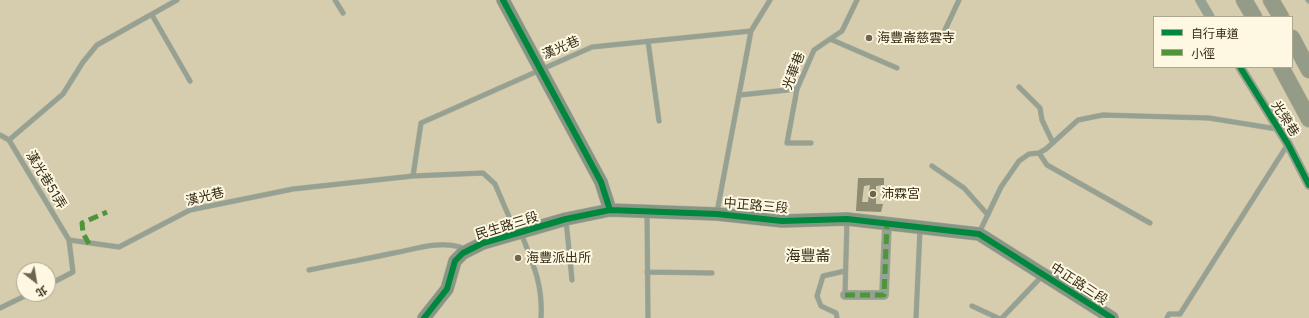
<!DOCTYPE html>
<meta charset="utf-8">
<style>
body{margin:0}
#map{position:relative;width:1309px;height:318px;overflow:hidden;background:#d6cdaf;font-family:Inter,"Noto Sans TC",sans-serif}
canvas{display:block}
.legend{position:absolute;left:1153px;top:16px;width:140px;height:52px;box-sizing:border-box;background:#fef7e1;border:1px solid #ada690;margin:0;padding:5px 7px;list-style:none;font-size:12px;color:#342d16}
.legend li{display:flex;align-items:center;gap:8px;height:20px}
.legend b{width:20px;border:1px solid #ada690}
.north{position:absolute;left:16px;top:262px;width:40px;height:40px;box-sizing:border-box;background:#fef7e1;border:1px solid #ada690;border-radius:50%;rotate:149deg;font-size:11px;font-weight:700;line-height:16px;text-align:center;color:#342d16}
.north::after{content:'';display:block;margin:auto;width:14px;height:18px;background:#6d654c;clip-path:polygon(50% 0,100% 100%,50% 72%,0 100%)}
</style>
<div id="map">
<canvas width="1309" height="318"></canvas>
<ul class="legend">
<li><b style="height:5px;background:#00873e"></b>自行車道</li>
<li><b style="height:5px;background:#4f963b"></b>小徑</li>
</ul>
<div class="north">北</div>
</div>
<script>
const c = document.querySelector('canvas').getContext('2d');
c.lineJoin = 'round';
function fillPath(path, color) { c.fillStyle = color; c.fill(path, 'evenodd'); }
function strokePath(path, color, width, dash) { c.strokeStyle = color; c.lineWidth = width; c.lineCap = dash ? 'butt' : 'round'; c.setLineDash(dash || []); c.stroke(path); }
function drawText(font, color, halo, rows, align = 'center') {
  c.font = font + ' Inter,"Noto Sans TC",sans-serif'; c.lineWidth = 4; c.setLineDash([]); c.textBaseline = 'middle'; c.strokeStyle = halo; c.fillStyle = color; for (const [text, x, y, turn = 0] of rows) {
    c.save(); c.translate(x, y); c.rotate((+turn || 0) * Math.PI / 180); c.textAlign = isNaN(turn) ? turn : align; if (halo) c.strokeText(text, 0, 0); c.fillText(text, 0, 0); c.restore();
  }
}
const building = new Path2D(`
 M858,178H884V185L876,186V204H883L881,212L856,211ZM870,185L868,202H862L864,186Z`);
const lane = new Path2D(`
 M335,0L343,13
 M1308,0L1309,1
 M152,15L190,81
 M945,30L959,0
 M830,39L897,68
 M648,41L659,121
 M1019,87L1040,108L1042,120L1053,143
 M740,95L797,89
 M0,135L9,140L69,240
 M9,140L63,94L83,62L97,45L177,0
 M811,143H787L797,89L814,50L842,31L857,0
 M1039,153L1047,165L1150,223
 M932,166L964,188L988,215
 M413,176L421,123L592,47L751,31
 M647,212L648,318
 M717,212L751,31L770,0
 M566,220L572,280
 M521,233C533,264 543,284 541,318
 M979,233L1001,187L1019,161L1029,154L1039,153L1046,149L1078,120L1103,115L1209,118L1277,129
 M309,270C338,264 366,259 394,253C416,249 437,241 460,247L462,251
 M647,272L712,273
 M48,285L73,272L69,240L119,247L190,210L293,189L413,176L483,173L495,184L516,233
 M845,295L847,220
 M972,306L998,318
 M0,308L29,294
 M837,318L836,313L821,306L817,296L823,276L845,271
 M916,318L920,229
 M1002,318L1043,275
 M1167,318L1169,314H1180L1288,144`);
const street = new Path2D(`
 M1200,0L1210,17
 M1240,67L1288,144L1309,185
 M845,295H884L887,224`);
const secondary = new Path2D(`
 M503,0L601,182L610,210
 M424,318L447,289L455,261L463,253L483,243L566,219L610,210L717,214L782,221L847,219L979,234L1112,318`);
const highway = new Path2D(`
 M1244,0L1254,17
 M1271,0L1281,17
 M1292,38L1309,70
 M1281,67L1309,119`);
const quiet = new Path2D(`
 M89,244L83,233L82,223L107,212
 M845,295H884L887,224`);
const cycleway = new Path2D(`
 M503,0L601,182L610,210
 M1240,67L1288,144L1309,185
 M424,318L447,289L455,261L463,253L483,243L566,219L610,210L717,214L782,221L847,219L979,234L1112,318`);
const markers = [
 [869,38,4,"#6d654c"],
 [873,194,4,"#6d654c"],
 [518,258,4,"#6d654c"]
];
const poiNames = [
 ["海豐崙慈雲寺",877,38],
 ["沛霖宮",881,194],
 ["海豐派出所",526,258]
];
const streetNames = [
 ["漢光巷",561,48,-23],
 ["光華巷",794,71,-69],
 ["光榮巷",1285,119,58],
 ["漢光巷51弄",46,180,59],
 ["漢光巷",205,197,-14],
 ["中正路三段",756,206,5],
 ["民生路三段",507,226,-17],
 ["中正路三段",1079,284,33]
];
const quarterNames = [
 ["海豐崙",808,256]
];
fillPath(building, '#8e8b73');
strokePath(lane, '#b2ab94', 5.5);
strokePath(street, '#b2ab94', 10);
strokePath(secondary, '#b2ab94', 14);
strokePath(highway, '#b2ab94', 17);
strokePath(lane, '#95a193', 4.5);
strokePath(street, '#95a193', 9);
strokePath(secondary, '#869685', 13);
strokePath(highway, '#949c88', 16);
strokePath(quiet, '#4f963b', 5, [10, 5]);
strokePath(cycleway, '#00873e', 6);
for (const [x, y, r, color] of markers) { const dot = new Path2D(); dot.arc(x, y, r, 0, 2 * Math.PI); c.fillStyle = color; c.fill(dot); strokePath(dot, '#fef7e1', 1.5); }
drawText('13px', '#342d16', '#fef7e1', poiNames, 'left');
drawText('13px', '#342d16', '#fef7e1', streetNames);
drawText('15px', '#342d16', '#fef7e1', quarterNames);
</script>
